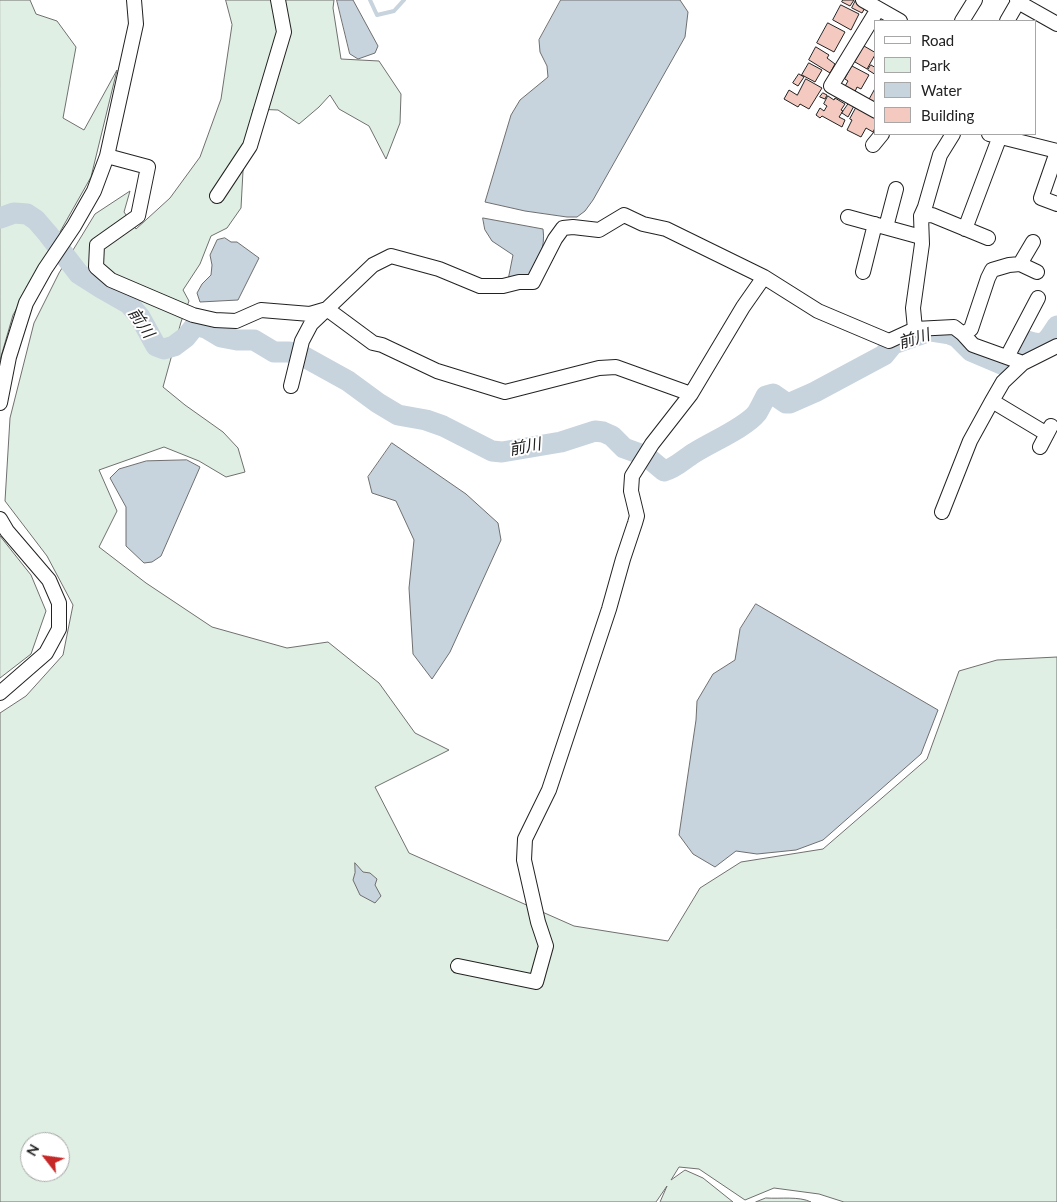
<!DOCTYPE html>
<meta charset="utf-8">
<style>
body{margin:0}
#map{position:relative;width:1057px;height:1202px;overflow:hidden;background:#fff;font-family:Lato,sans-serif}
canvas{display:block}
.legend{position:absolute;left:874px;top:20px;width:162px;height:115px;box-sizing:border-box;background:#fff;border:1px solid #a7a7a7;margin:0;padding:6px 9px;list-style:none;font-size:15px;color:#222}
.legend li{display:flex;align-items:center;gap:10px;height:25px}
.legend b{width:25px;border:1px solid #a7a7a7}
.north{position:absolute;left:20px;top:1132px;width:50px;height:50px;box-sizing:border-box;background:#fff;border:1px solid #a7a7a7;border-radius:50%;rotate:300deg;font-size:14px;font-weight:700;line-height:20px;text-align:center;color:#222}
.north::after{content:'';display:block;margin:auto;width:18px;height:22px;background:#c62828;clip-path:polygon(50% 0,100% 100%,50% 72%,0 100%)}
</style>
<div id="map">
<canvas width="1057" height="1202"></canvas>
<ul class="legend">
<li><b style="height:6px;background:#fff"></b>Road</li>
<li><b style="height:14px;background:#e0efe3"></b>Park</li>
<li><b style="height:14px;background:#c7d3dd"></b>Water</li>
<li><b style="height:14px;background:#f3c9c0"></b>Building</li>
</ul>
<div class="north">N</div>
</div>
<script>
const c = document.querySelector('canvas').getContext('2d');
c.lineJoin = 'round';
function fillPath(path, color) { c.fillStyle = color; c.fill(path, 'evenodd'); }
function strokePath(path, color, width, dash) { c.strokeStyle = color; c.lineWidth = width; c.lineCap = dash ? 'butt' : 'round'; c.setLineDash(dash || []); c.stroke(path); }
function drawText(font, color, halo, rows, align = 'center') {
  c.font = font + ' Lato,"Noto Sans JP",sans-serif'; c.lineWidth = 4; c.setLineDash([]); c.textBaseline = 'middle'; c.strokeStyle = halo; c.fillStyle = color; for (const [text, x, y, turn = 0] of rows) {
    c.save(); c.translate(x, y); c.rotate((+turn || 0) * Math.PI / 180); c.textAlign = isNaN(turn) ? turn : align; if (halo) c.strokeText(text, 0, 0); c.fillText(text, 0, 0); c.restore();
  }
}
const green = new Path2D(`
 M0,0H30L36,14L57,21L76,47L63,118L84,130L117,70L91,177L13,315L0,360Z
 M226,0H334L333,8L341,59L379,61L401,94L400,123L386,159L369,126L339,109L330,95L319,107L299,124L278,110L253,109L243,171L241,208L227,228L211,236L200,264L183,290L189,301L181,322L163,387L185,405L223,432L238,448L245,472L226,477L199,461L164,447L99,470L117,511L99,547L146,583L212,627L287,648L328,642L379,683L415,733L449,750L375,787L409,853L574,926L668,941L700,888L741,862L823,849L927,759L959,671L997,660L1057,657V1202H844L819,1194L774,1188L745,1200L699,1169L679,1167L671,1180L685,1170L703,1178L733,1202H660L667,1186L656,1202H0V713L26,696L63,655L73,605L47,556L5,501L10,418L34,323L59,273L95,214L130,191L124,212L136,229L170,198L200,157L221,99L232,25ZM30,1142H60V1172H30Z
 M0,536L31,575L46,611L31,654L0,678Z
 M766,1198C780,1199 799,1196 811,1202H756Z`);
const water = new Path2D(`
 M337,0H353L378,46L375,53L358,59L350,54Z
 M561,0H680L688,12L685,37L593,200L585,211L577,217H567L525,211L485,202L511,115L520,100L548,77L547,66L540,52L539,40Z
 M483,218L543,229C546,248 537,263 530,281L507,285L513,255L492,241L485,230Z
 M225,238L231,242H237L259,258L238,300L200,302L197,293L202,284L211,275L212,265L210,255L217,240Z
 M392,443L466,494L498,523L501,540L450,652L432,679L413,654L409,588L414,540L396,501L372,493L368,477Z
 M187,460L200,467L161,556L152,562L144,563L126,546V507L110,478L119,469L146,461Z
 M756,604L938,710L921,754L823,840L796,850L757,854L736,851L715,867L693,854L679,835L696,720L697,701L713,674L735,660L740,629Z
 M355,863L363,872L370,873L377,879L375,885L381,896L375,903L360,895L353,880L355,873Z`);
const stream = new Path2D(`
 M370,0L377,15L394,11L404,0`);
const river = new Path2D(`
 M0,218L14,213L27,214L36,220L48,234L79,274L101,288L129,304L140,317L156,346L164,349L174,346L186,337L194,327L198,326L206,328L221,337L237,340H254L274,352H289L301,355L348,381L378,403L398,415L426,420L443,426L492,451L502,452L561,442L595,431L603,432L612,436L624,448L646,456L664,471C676,468 684,459 694,453C711,442 745,428 757,413C760,408 763,402 766,396L773,394L786,403H790L815,392L884,355L893,344L930,331L949,334L957,337L971,351L1004,365L1017,356L1018,350L1027,341C1046,347 1047,341 1057,326`);
const building = new Path2D(`
 M843,0H854L850,6L842,2Z
 M856,0L866,6L862,13L852,8Z
 M841,5L859,14L851,30L833,20Z
 M828,23L845,32L834,52L817,43Z
 M864,46L876,53L867,69L855,62Z
 M816,47L829,55L827,58L835,64L830,73L809,60Z
 M809,63L822,70L815,82L802,75Z
 M871,65L876,68V75L868,70Z
 M852,66L869,75L861,89L857,87L854,94L844,88L848,81L845,79Z
 M799,74L804,77L798,86L793,83Z
 M806,79L822,88L809,109L800,104L798,107L784,99L789,90L797,95Z
 M876,87V106L868,102Z
 M823,93L827,95L825,99L820,97Z
 M828,96L834,100L835,98L845,104L841,110L843,111L839,117L845,120L842,127L822,116L820,118L816,115L820,108L824,111L827,106L824,104Z
 M849,103L854,106L848,117L842,113Z
 M856,108L876,118V126L873,132L866,128L861,137L847,130L852,120L850,119Z`);
const minor = new Path2D(`
 M863,0L900,21
 M1017,0L1018,2L1057,24
 M962,21L975,0
 M1007,21L1018,2
 M876,111L831,86L878,9
 M953,134L940,155L925,207L921,216L922,244L913,308L915,329L954,327L963,334L973,345L1023,363L1057,346
 M989,134L1057,151
 M873,145L882,134
 M1057,152L1041,198L1057,204
 M107,156L148,167L138,216L97,245L96,267L111,280L193,315L215,320L236,321L261,310L310,314L327,309L373,343L382,345L437,371L505,392L599,368L616,367L691,394
 M217,196L250,146L284,32L278,0
 M921,216L932,215L988,238
 M848,217L921,237
 M886,227L896,189
 M965,229L1000,136
 M1020,264L1033,242
 M863,272L875,224
 M963,334L971,329L988,278L992,270L1009,265L1020,264L1037,272
 M1007,357L1038,298
 M291,386L302,341L311,324L373,265L391,256L439,269L480,286H503L519,282H533L555,239L563,228L573,227L599,230L624,215L643,224L666,229L764,277
 M992,401L1047,434
 M0,403L9,357L26,303L45,269L74,226L94,191L107,156L136,24L134,0
 M1040,447L1051,426
 M942,512L970,441L992,401L1003,382L1023,363
 M0,519L7,531L49,580L59,603V629L46,653L0,693
 M458,966L536,982L546,946L538,922L524,860L525,839L549,790L609,609L623,559L635,523L637,516L631,491L632,476L652,444L691,394L743,307L764,277L818,311L889,341L915,329`);
const waterNames = [
 ["前川",141,323,56],
 ["前川",914,339,-17],
 ["前川",525,447,-11]
];
fillPath(green, '#e0efe3');
strokePath(green, '#6f6f6f', 1);
fillPath(water, '#c7d3dd');
strokePath(water, '#6f6f6f', 1);
strokePath(stream, '#c7d3dd', 4);
strokePath(river, '#c7d3dd', 21);
fillPath(building, '#f3c9c0');
strokePath(building, '#222', 1);
strokePath(minor, '#222', 16);
strokePath(minor, '#fff', 14);
drawText('italic 16px', '#222', '#fff', waterNames);
</script>
